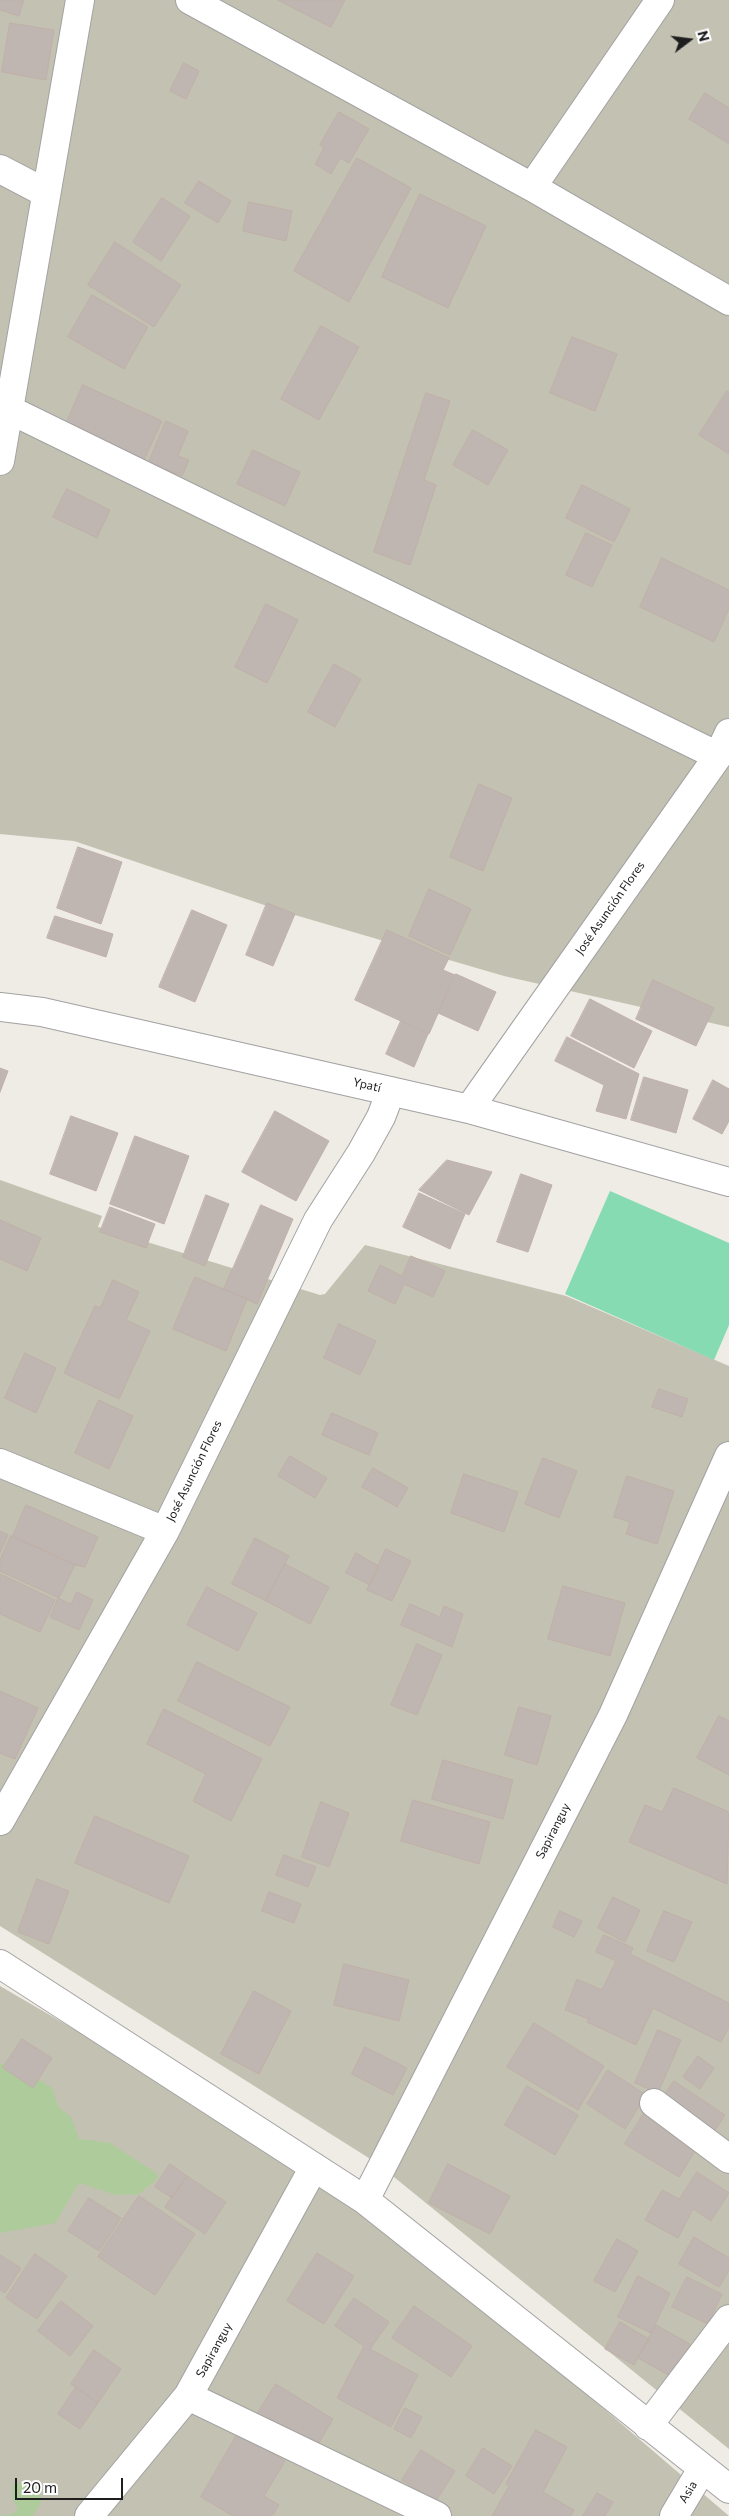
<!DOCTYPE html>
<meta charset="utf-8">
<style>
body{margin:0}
#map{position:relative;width:729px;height:2516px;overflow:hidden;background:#efebe5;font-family:Commissioner,sans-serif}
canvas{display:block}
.north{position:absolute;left:664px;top:15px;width:50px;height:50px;-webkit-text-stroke:4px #fff;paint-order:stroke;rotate:75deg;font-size:14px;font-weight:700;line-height:20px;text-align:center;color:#1e1e1e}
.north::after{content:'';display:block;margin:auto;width:18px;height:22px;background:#1e1e1e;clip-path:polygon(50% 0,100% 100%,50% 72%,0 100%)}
.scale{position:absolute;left:15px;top:2478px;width:108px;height:22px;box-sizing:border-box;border:2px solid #1e1e1e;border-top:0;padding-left:6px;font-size:15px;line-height:18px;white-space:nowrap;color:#1e1e1e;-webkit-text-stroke:4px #fff;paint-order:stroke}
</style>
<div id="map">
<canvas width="729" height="2516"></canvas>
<div class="north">N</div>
<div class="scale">20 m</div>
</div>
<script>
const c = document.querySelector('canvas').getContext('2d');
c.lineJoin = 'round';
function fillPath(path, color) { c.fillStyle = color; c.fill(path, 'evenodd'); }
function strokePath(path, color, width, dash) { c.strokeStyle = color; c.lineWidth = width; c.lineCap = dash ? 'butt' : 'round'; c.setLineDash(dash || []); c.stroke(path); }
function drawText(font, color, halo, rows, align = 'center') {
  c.font = font + ' Commissioner,sans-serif'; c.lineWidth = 4.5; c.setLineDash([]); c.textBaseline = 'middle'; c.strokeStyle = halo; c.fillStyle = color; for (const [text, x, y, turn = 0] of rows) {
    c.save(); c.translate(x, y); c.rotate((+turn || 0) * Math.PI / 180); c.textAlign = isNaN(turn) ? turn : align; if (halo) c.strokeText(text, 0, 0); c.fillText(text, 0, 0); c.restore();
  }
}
const construction = new Path2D(`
 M0,0H729V1027L504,976L288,913L74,841L0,834Z
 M0,1180L102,1216L98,1227L320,1295L325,1294L365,1245L566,1296L729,1366V1462L380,2165L0,1926Z
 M729,1478V2449L389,2173Z
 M0,1986L345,2187L729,2516H0Z`);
const forest = new Path2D(`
 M0,2064L16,2066L52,2088L58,2107L71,2117L79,2139L110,2143L156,2173L158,2178L139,2194L117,2195L79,2183L55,2223L0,2233Z
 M21,2482L39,2487L41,2503L32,2516H0L13,2514L18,2509L12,2498L13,2484Z`);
const pitch = new Path2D(`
 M610,1191L729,1243V1325L714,1360L565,1294Z`);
const building = new Path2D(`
 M0,0H24L19,16L0,10Z
 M278,0H345L331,27Z
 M10,23L54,30L46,80L2,72Z
 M184,63L199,71L186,99L170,91Z
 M705,93L729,108V144L689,119Z
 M339,112L369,129L349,163L340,158L331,174L315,164L324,148L320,145Z
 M357,158L411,188L349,302L294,271Z
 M199,181L231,201L218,223L185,203Z
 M420,194L486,226L448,308L382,277Z
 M162,198L190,216L161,261L133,242Z
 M249,202L292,211L286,241L243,231Z
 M115,242L181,285L154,327L88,285Z
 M92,295L148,327L124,369L68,337Z
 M321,326L359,347L319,420L281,399Z
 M572,337L617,354L595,411L550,393Z
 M83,385L162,421L143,462L65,426Z
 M727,391L729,392V454L699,435Z
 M426,393L450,401L424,480L436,485L410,565L374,552Z
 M166,421L188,431L178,456L189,460L182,476L149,462Z
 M473,430L508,450L488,485L453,465Z
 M253,450L300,472L285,506L237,484Z
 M582,485L630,509L614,542L566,518Z
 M67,489L110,510L97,538L53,517Z
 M586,533L612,545L592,587L566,575Z
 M662,558L729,590V609L714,642L640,607Z
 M266,604L298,620L267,683L235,667Z
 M334,664L361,679L335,727L308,712Z
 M479,784L512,798L483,871L450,857Z
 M78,847L122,862L101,924L57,908Z
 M429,889L471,909L450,955L409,936Z
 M267,903L295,914L273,966L246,955Z
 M192,910L227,925L195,1002L159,987Z
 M55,916L113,934L106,957L47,938Z
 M387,930L449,958L443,970L455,975L429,1034L355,1000Z
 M456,974L496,992L478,1031L438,1013Z
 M653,980L714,1008L696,1046L636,1019Z
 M590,999L652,1031L634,1068L571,1036Z
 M401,1021L428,1034L414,1067L386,1054Z
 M567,1037L639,1074L626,1119L596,1111L604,1085L555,1061Z
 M0,1068L8,1071L0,1092Z
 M644,1077L688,1090L676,1133L631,1120Z
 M713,1080L729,1089V1121L722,1134L693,1119Z
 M275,1111L329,1141L296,1201L242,1172Z
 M71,1116L118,1133L96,1191L50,1174Z
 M135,1136L189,1156L164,1224L110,1204Z
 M447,1160L492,1172L469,1215L419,1190Z
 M521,1174L552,1185L528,1252L497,1242Z
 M419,1193L465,1214L450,1249L403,1227Z
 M206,1195L229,1204L205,1266L183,1257Z
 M261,1205L293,1219L257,1304L224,1289Z
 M110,1207L155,1224L146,1248L100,1232Z
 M0,1220L41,1238L27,1271L0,1259Z
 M411,1256L445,1271L433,1297L404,1284L395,1304L368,1291L380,1265L402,1276Z
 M195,1277L247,1299L226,1351L173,1329Z
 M113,1280L139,1292L126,1320L150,1331L119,1399L64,1373L95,1306L100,1308Z
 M339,1324L376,1341L360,1375L324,1358Z
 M25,1353L56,1368L36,1413L5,1398Z
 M659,1389L688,1399L682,1417L652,1407Z
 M99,1400L133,1416L109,1469L75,1453Z
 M332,1413L378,1433L369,1455L322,1435Z
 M290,1456L327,1478L315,1498L278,1476Z
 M543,1458L577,1471L559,1518L525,1504Z
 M373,1468L408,1488L397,1507L362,1487Z
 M464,1474L518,1492L504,1532L451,1513Z
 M627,1476L674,1491L657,1544L626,1534L630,1522L614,1517Z
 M26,1505L98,1537L85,1567L75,1565L13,1536Z
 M0,1531L8,1535L0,1553Z
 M11,1536L75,1565L59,1598L0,1571V1560Z
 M255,1538L289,1556L266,1601L232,1584Z
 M386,1549L411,1561L392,1601L367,1590Z
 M356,1553L379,1566L370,1585L346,1573Z
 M285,1564L329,1587L310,1624L266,1601Z
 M0,1574L55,1600L40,1632L0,1614Z
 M563,1586L625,1603L610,1656L548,1639Z
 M207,1587L257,1613L238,1651L187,1625Z
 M77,1592L93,1600L79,1630L50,1617L58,1598L71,1604Z
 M410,1604L440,1617L444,1606L463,1614L452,1647L401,1625Z
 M417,1644L442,1655L417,1715L391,1705Z
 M197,1662L290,1707L270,1746L178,1701Z
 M0,1691L38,1708L15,1759L0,1753Z
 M519,1707L551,1716L537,1765L505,1755Z
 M164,1709L262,1759L231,1821L193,1801L206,1774L147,1744Z
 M719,1716L729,1721V1775L697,1758Z
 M443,1760L513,1780L503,1819L432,1799Z
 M674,1788L729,1812L727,1884L629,1842L645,1805L662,1812Z
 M413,1800L490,1822L479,1864L401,1841Z
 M321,1802L349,1813L329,1867L302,1857Z
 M95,1816L189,1856L169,1903L75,1863Z
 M284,1855L316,1867L308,1887L276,1875Z
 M37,1879L69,1891L49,1944L18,1932Z
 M269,1892L301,1904L294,1923L262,1911Z
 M613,1897L640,1910L625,1942L598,1928Z
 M560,1911L582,1921L574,1937L553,1927Z
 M664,1911L692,1922L674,1962L647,1951Z
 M604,1935L633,1948L630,1954L729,2003V2027L721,2042L653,2008L636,2045L587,2022L589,2019L565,2010L577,1979L602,1990L616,1961L596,1952Z
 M344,1964L409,1980L399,2021L334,2005Z
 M254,1991L291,2011L259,2074L221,2054Z
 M534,2023L604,2066L578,2110L507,2067Z
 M658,2030L681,2040L658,2093L635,2083Z
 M22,2039L52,2058L33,2088L3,2068Z
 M365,2047L407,2068L393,2095L352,2074Z
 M698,2056L714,2068L700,2089L683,2077Z
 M608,2070L646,2095L625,2129L587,2104Z
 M674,2081L725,2115L711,2136L660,2102Z
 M527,2086L578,2115L555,2155L505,2125Z
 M647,2108L701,2141L679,2177L625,2144Z
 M170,2164L187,2176L172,2198L155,2187Z
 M448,2164L510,2196L490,2234L429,2203Z
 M697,2172L729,2193L711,2221L693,2209L678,2238L645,2220L662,2190L679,2199Z
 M187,2176L226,2202L205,2234L165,2207Z
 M139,2196L195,2234L155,2295L98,2257Z
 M89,2198L121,2218L99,2251L68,2231Z
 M694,2237L729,2258V2271L719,2287L679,2264Z
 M617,2239L638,2251L615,2292L594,2281Z
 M317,2253L354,2276L324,2324L287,2301Z
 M35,2254L67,2276L37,2319L6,2298Z
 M0,2255L21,2268L5,2293L0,2290Z
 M638,2276L670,2293L651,2333L618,2317Z
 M687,2277L722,2294L708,2324L672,2307Z
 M354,2298L389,2322L370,2349L418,2375L391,2427L337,2398L364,2346L335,2326Z
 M61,2301L93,2326L70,2356L38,2331Z
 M414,2306L472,2346L451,2377L392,2338Z
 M620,2322L649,2339L634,2365L605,2349Z
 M656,2325L690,2344L672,2377L638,2358Z
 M94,2350L121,2369L98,2403L71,2384Z
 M276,2384L333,2419L312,2455L254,2419Z
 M76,2387L98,2403L80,2429L58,2414Z
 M405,2408L422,2417L411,2438L394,2429Z
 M536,2430L567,2447L543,2492L574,2510L571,2516H492L509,2486L506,2484Z
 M238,2433L285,2461L264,2496L279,2505L272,2516H233L201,2497Z
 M483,2448L512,2466L494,2494L466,2476Z
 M421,2450L455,2471L436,2501L402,2480Z
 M597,2493L613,2502L605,2516H583Z`);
const minor = new Path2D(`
 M190,0L532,187L729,301
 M0,169L46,193
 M532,187L660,0
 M8,409L718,756
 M0,461L80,0
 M0,1007L42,1012L469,1109L729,1182
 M469,1109L718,756L729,733
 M0,1463L165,1531
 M0,1821L165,1531L318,1220L361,1153L381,1117L391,1091
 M0,1964L365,2200L729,2489
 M654,2103L729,2159
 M365,2200L613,1715L729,1456
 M188,2396L437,2516
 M648,2426L729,2319
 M89,2516L188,2396L314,2167
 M674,2516L702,2469`);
const streetNames = [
 ["José Asunción Flores",610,908,-55],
 ["Ypatí",367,1085,13],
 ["José Asunción Flores",194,1471,-64],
 ["Sapiranguy",553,1831,-63],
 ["Sapiranguy",214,2350,-61],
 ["Asia",688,2492,-59]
];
fillPath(construction, '#c3c1b1');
fillPath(forest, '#aecc9b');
fillPath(pitch, '#86dbb2');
fillPath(building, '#bfb6b1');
strokePath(building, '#c0b0a8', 1);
strokePath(minor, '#a2a2a2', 30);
strokePath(minor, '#fff', 28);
drawText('12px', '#1e1e1e', '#fff', streetNames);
</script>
